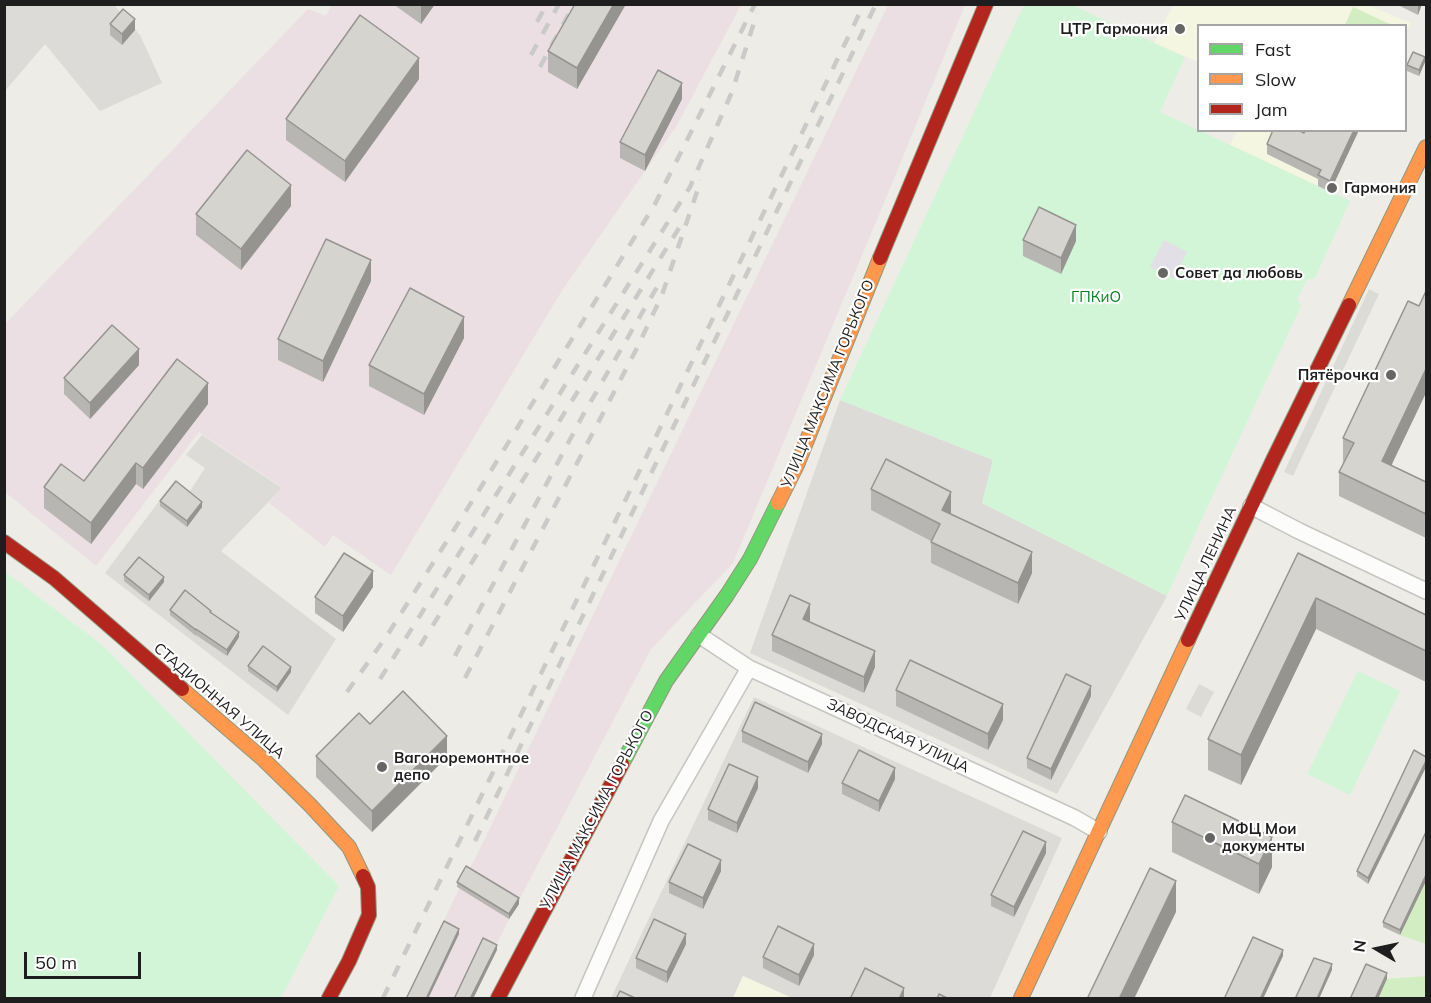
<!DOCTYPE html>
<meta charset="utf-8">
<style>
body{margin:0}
#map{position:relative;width:1431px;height:1003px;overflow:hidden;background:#edece6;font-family:Mulish,sans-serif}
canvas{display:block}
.frame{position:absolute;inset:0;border:6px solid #1e1e1e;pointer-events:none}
.legend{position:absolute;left:1197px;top:24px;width:210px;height:108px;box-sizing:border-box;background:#fff;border:2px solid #a5a5a5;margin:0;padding:8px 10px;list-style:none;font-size:18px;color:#1e1e1e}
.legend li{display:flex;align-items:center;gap:12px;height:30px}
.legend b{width:30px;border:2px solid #a5a5a5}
.north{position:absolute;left:1347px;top:919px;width:60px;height:60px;-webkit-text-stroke:4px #fff;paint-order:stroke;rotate:279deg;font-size:16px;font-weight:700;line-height:24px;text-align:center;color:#1e1e1e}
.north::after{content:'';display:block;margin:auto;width:21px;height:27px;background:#1e1e1e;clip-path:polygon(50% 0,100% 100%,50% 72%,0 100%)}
.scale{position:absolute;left:24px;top:952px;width:117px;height:27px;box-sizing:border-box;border:3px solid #1e1e1e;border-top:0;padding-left:8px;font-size:18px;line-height:21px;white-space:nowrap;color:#1e1e1e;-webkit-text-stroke:4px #fff;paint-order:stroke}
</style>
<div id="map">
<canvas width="1431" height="1003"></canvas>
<div class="frame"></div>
<ul class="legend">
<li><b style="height:8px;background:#63d668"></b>Fast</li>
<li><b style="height:8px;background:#ff974d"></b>Slow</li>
<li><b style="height:8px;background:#b3261e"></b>Jam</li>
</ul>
<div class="north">N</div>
<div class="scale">50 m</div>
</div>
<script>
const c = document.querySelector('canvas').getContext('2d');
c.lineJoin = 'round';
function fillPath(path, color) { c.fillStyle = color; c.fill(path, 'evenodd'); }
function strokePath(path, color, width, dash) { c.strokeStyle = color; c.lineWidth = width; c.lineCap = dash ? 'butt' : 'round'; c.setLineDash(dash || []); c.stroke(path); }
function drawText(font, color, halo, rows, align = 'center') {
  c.font = font + ' Mulish,sans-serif'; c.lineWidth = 4.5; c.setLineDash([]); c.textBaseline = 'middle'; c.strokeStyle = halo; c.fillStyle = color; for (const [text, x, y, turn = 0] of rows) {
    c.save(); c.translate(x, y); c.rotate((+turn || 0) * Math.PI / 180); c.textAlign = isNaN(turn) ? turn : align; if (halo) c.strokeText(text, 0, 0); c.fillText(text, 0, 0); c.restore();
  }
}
const residential = new Path2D(`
 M4,5H114L140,35L162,83L100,111L45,44L5,91Z
 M840,400L993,460L982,503L1167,596L1057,794L750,653Z
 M202,435L282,488L221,551L336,639L288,715L105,573L175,480L190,491L205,468L186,455Z
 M754,697L1062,838L990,998H792L743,976L733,998H611Z`);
const industrial = new Path2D(`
 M332,4L741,5L677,125L563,289L391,575L333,535L325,547L269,503L282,487L199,432L96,566L5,492L4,325L308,9L326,16Z
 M888,5H965L886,198L733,563L651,649L518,902L469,998H407L467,872L474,861Z`);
const education = new Path2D(`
 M1173,5H1368L1411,23L1406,33V26H1198V62L1154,43Z
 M1237,131H1359L1330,192L1230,145Z
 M743,976L792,998H733Z`);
const grass = new Path2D(`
 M1353,7L1392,25H1345Z
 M1426,881V944L1400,935Z
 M1426,976V998H1378L1387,979Z`);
const park = new Path2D(`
 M1024,5H1072L1185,57L1160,112L1350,201L1315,278L1307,280L1297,299L1301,306L1205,512L1167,596L982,503L993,460L840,400Z
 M4,571L101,644L339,886L281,998H5Z
 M1358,671L1400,691L1350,795L1307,774Z`);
const parking = new Path2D(`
 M1369,289L1379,294L1293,476L1284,472Z
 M1199,684L1214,692L1201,717L1186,709Z`);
const plaza = new Path2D(`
 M1164,240L1187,252L1174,279L1150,267Z`);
const street = new Path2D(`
 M1251,506L1299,531L1426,591
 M699,635L749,668L1075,818L1099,832
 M583,998L661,821L749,668`);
const fast = new Path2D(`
 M622,764L666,681L727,595L750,559L778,503`);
const slow = new Path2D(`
 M1349,305L1426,147
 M778,503L797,465L880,258
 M182,689L264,760L310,805L349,847L363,876
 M1021,998L1188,640`);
const jam = new Path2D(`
 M880,258L986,4
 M4,542L54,578L182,689
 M1188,640L1273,460L1349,305
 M329,998L349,961L369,915L368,887L363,876
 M498,998L622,764`);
const rail = new Path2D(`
 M537,22L547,4
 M531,55L559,4
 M540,67L574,4
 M420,646L679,228
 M455,656L583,415L657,287
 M465,678L637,348L662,295L701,180
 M380,679L690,187L732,92L757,13
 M347,692L388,634L476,495L655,204L755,4
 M475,841L876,4
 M383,998L625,501L864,4`);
const wall = new Path2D(`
 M393,4H435L421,24Z
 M575,4H626L577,89L548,72V51Z
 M1396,4H1422L1418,15Z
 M110,24L135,30L122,45L110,35Z
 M1425,62L1419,76L1407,71V65Z
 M419,79L345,182L286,140V119Z
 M682,99L645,171L620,158V142Z
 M1305,130H1359L1330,192L1318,186V179L1267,154V144L1304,133Z
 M291,206L241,270L196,235V214Z
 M1023,240L1076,241L1061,274L1023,256Z
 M371,281L323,382L278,360V339Z
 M1408,301L1392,466L1426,482V538L1339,496V472L1344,463L1343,462V438Z
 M464,338L424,415L369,386V365Z
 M139,365L90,419L64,394V378Z
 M208,404L143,489L136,484L91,544L44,508V487L84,481Z
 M871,489L951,513V514L1032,573L1018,604L931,563V541L871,510Z
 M160,501L202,507L187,527L160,506Z
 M1298,553L1426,615V682L1316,629L1241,785L1208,770V739Z
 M124,575L164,582L149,601L124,581Z
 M373,587L343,632L315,613V597Z
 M170,610L211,613L239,637L227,656L196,635V636L170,615Z
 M810,620L809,622L875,667L864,693L772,651V635Z
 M248,666L291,672L277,692L248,671Z
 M896,690L1003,720L988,750L896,706Z
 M1091,696L1051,780L1027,768V758Z
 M370,724L447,757L372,832L316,777V756Z
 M742,731L822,744L808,773L742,742Z
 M1426,757V767L1368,884L1357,876V871Z
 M895,779L879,812L842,794V783Z
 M758,788L737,833L708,820V809Z
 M1172,822L1272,867L1259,894L1172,852Z
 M1426,832V881L1400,935L1383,927V922Z
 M1046,853L1014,917L991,906V895Z
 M721,871L703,909L669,893V882Z
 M457,882L519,904L509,919L457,887Z
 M686,944L667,983L636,968V958Z
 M814,955L799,986L763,968V957Z`);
const shadedWall = new Path2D(`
 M421,4H435L421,24Z
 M614,4H626L577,89V68Z
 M1418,4H1422L1418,15Z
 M135,19V30L122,45V34Z
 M1425,57V62L1419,76V70Z
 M419,58V79L345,182V161Z
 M682,83V99L645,171V155Z
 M1354,130H1359L1330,192V181Z
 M291,185V206L241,270V249Z
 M1076,225V241L1061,274V258Z
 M371,260V281L323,382V361Z
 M464,317V338L424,415V394Z
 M139,349V365L90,419V403Z
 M1426,369V393L1382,485V461Z
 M208,383V404L143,489V468Z
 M136,463V484L91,544V523Z
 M951,492V513L942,531V510Z
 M202,502V507L187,527V521Z
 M1032,552V573L1018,604V583Z
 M373,571V587L343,632V616Z
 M164,577V582L149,601V595Z
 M1316,598V629L1241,785V755Z
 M810,604V620L803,635V619Z
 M239,632V637L227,656V650Z
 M875,651V667L864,693V677Z
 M291,667V672L277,692V687Z
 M1091,686V696L1051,780V769Z
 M1003,704V720L988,750V734Z
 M822,734V744L808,773V762Z
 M447,736V757L372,832V811Z
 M1426,761V767L1368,884V878Z
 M895,768V779L879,812V801Z
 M758,777V788L737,833V823Z
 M1272,837V867L1259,894V864Z
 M1046,842V853L1014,917V907Z
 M721,860V871L703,909V898Z
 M1426,875V881L1400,935V930Z
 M1176,881V912L1134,999H1119Z
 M519,898V904L509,919V914Z
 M459,929V934L428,999H426Z
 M686,934V944L667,983V972Z
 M814,944V955L799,986V975Z
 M497,945V950L473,999H470Z
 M1283,950V956L1263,999H1260Z
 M1332,964V970L1319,999H1317Z
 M1387,973V979L1378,999H1375Z
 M904,988V999H899Z`);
const building = new Path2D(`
 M575,4H614L577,68L548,51Z
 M123,9L135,19L122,34L110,24Z
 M360,15L419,58L345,161L286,119Z
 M1413,52L1425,57L1419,70L1407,65Z
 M658,70L682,83L645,155L620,142Z
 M1273,130H1298L1304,133L1305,130H1354L1330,181L1318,175L1321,170L1267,144Z
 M247,150L291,185L241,249L196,214Z
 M1039,207L1076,225L1061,258L1023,240Z
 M326,239L371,260L323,361L278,339Z
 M410,288L464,317L424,394L369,365Z
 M1426,291V369L1382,461L1426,482V514L1339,472L1354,443L1343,438L1408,301L1419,306Z
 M112,325L139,349L90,403L64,378Z
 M177,359L208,383L143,468L136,463L91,523L44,487L61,464L84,481Z
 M886,459L951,492L942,510L1032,552L1018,583L931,542L940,524L871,489Z
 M176,481L202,502L187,521L160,501Z
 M344,553L373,571L343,616L315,597Z
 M1298,553L1426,615V651L1316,598L1241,755L1208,739Z
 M139,557L164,577L149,595L124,575Z
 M185,590L211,611L210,612L239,632L227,650L196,629V630L170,610Z
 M790,595L810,604L803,619L875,651L864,677L772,635Z
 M263,646L291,667L277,687L248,666Z
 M910,660L1003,704L988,734L896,690Z
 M1066,674L1091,686L1051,769L1027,758Z
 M403,691L447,736L372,811L316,756L359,713L370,724Z
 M755,702L822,734L808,762L742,731Z
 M859,750L895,768L879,801L842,783Z
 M1414,750L1426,757V761L1368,878L1357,871Z
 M729,764L758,777L737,823L708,809Z
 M1185,795L1272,837L1259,864L1172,822Z
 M1023,831L1046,842L1014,907L991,895Z
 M1426,832V875L1400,930L1383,922Z
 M688,844L721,860L703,898L669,882Z
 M466,866L519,898L509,914L457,882Z
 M1150,868L1176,881L1119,999H1087Z
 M654,919L686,934L667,972L636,958Z
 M444,921L459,929L426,999H406Z
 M778,926L814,944L799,975L763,957Z
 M1253,937L1283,950L1260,999H1224Z
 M483,938L497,945L470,999H454Z
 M1314,958L1332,964L1317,999H1295Z
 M1366,964L1387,973L1375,999H1350Z
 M865,968L904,988L899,999H850Z
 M620,991L637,999H616Z
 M939,994L949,999H937Z`);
const markers = [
 [1180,29,6,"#666664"],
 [1332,188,6,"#666664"],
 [1163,273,6,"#666664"],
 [1391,375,6,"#666664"],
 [382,767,6,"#666664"],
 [1210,838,6,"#666664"]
];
const poiNames = [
 ["ЦТР Гармония",1168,29,"right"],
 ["Гармония",1344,188],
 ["Совет да любовь",1175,273],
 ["Пятёрочка",1379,375,"right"],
 ["Вагоноремонтное",394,758],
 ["депо",394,775],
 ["МФЦ Мои",1222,829],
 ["документы",1222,846]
];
const parkNames = [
 ["ГПКиО",1096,297]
];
const streetNames = [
 ["УЛИЦА МАКСИМА ГОРЬКОГО",828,384,-68],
 ["УЛИЦА ЛЕНИНА",1206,564,-65],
 ["СТАДИОННАЯ УЛИЦА",219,701,41],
 ["ЗАВОДСКАЯ УЛИЦА",898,736,25],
 ["УЛИЦА МАКСИМА ГОРЬКОГО",597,810,-62]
];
fillPath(residential, '#dcdbd8');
fillPath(industrial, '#ebdfe4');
fillPath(education, '#f4f6e1');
fillPath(grass, '#d3edc2');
fillPath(park, '#d3f5d7');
fillPath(parking, '#dbdbd8');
fillPath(plaza, '#e2e0e6');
strokePath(street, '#c5c5c2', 18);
strokePath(fast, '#92977e', 16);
strokePath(slow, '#92977e', 16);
strokePath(jam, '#92977e', 16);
strokePath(street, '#fcfcfb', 15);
strokePath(fast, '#63d668', 14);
strokePath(slow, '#ff974d', 14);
strokePath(jam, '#b3261e', 14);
strokePath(rail, '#cacac9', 4.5, [12, 12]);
fillPath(wall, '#b8b6b2');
fillPath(shadedWall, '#969491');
fillPath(building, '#d6d4cf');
strokePath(building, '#969491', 1.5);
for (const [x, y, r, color] of markers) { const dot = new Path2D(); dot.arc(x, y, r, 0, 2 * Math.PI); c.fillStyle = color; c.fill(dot); strokePath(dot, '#fff', 2); }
drawText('bold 15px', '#1e1e1e', '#fff', poiNames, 'left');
drawText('15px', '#048421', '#fff', parkNames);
drawText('15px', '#1e1e1e', '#fff', streetNames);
</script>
